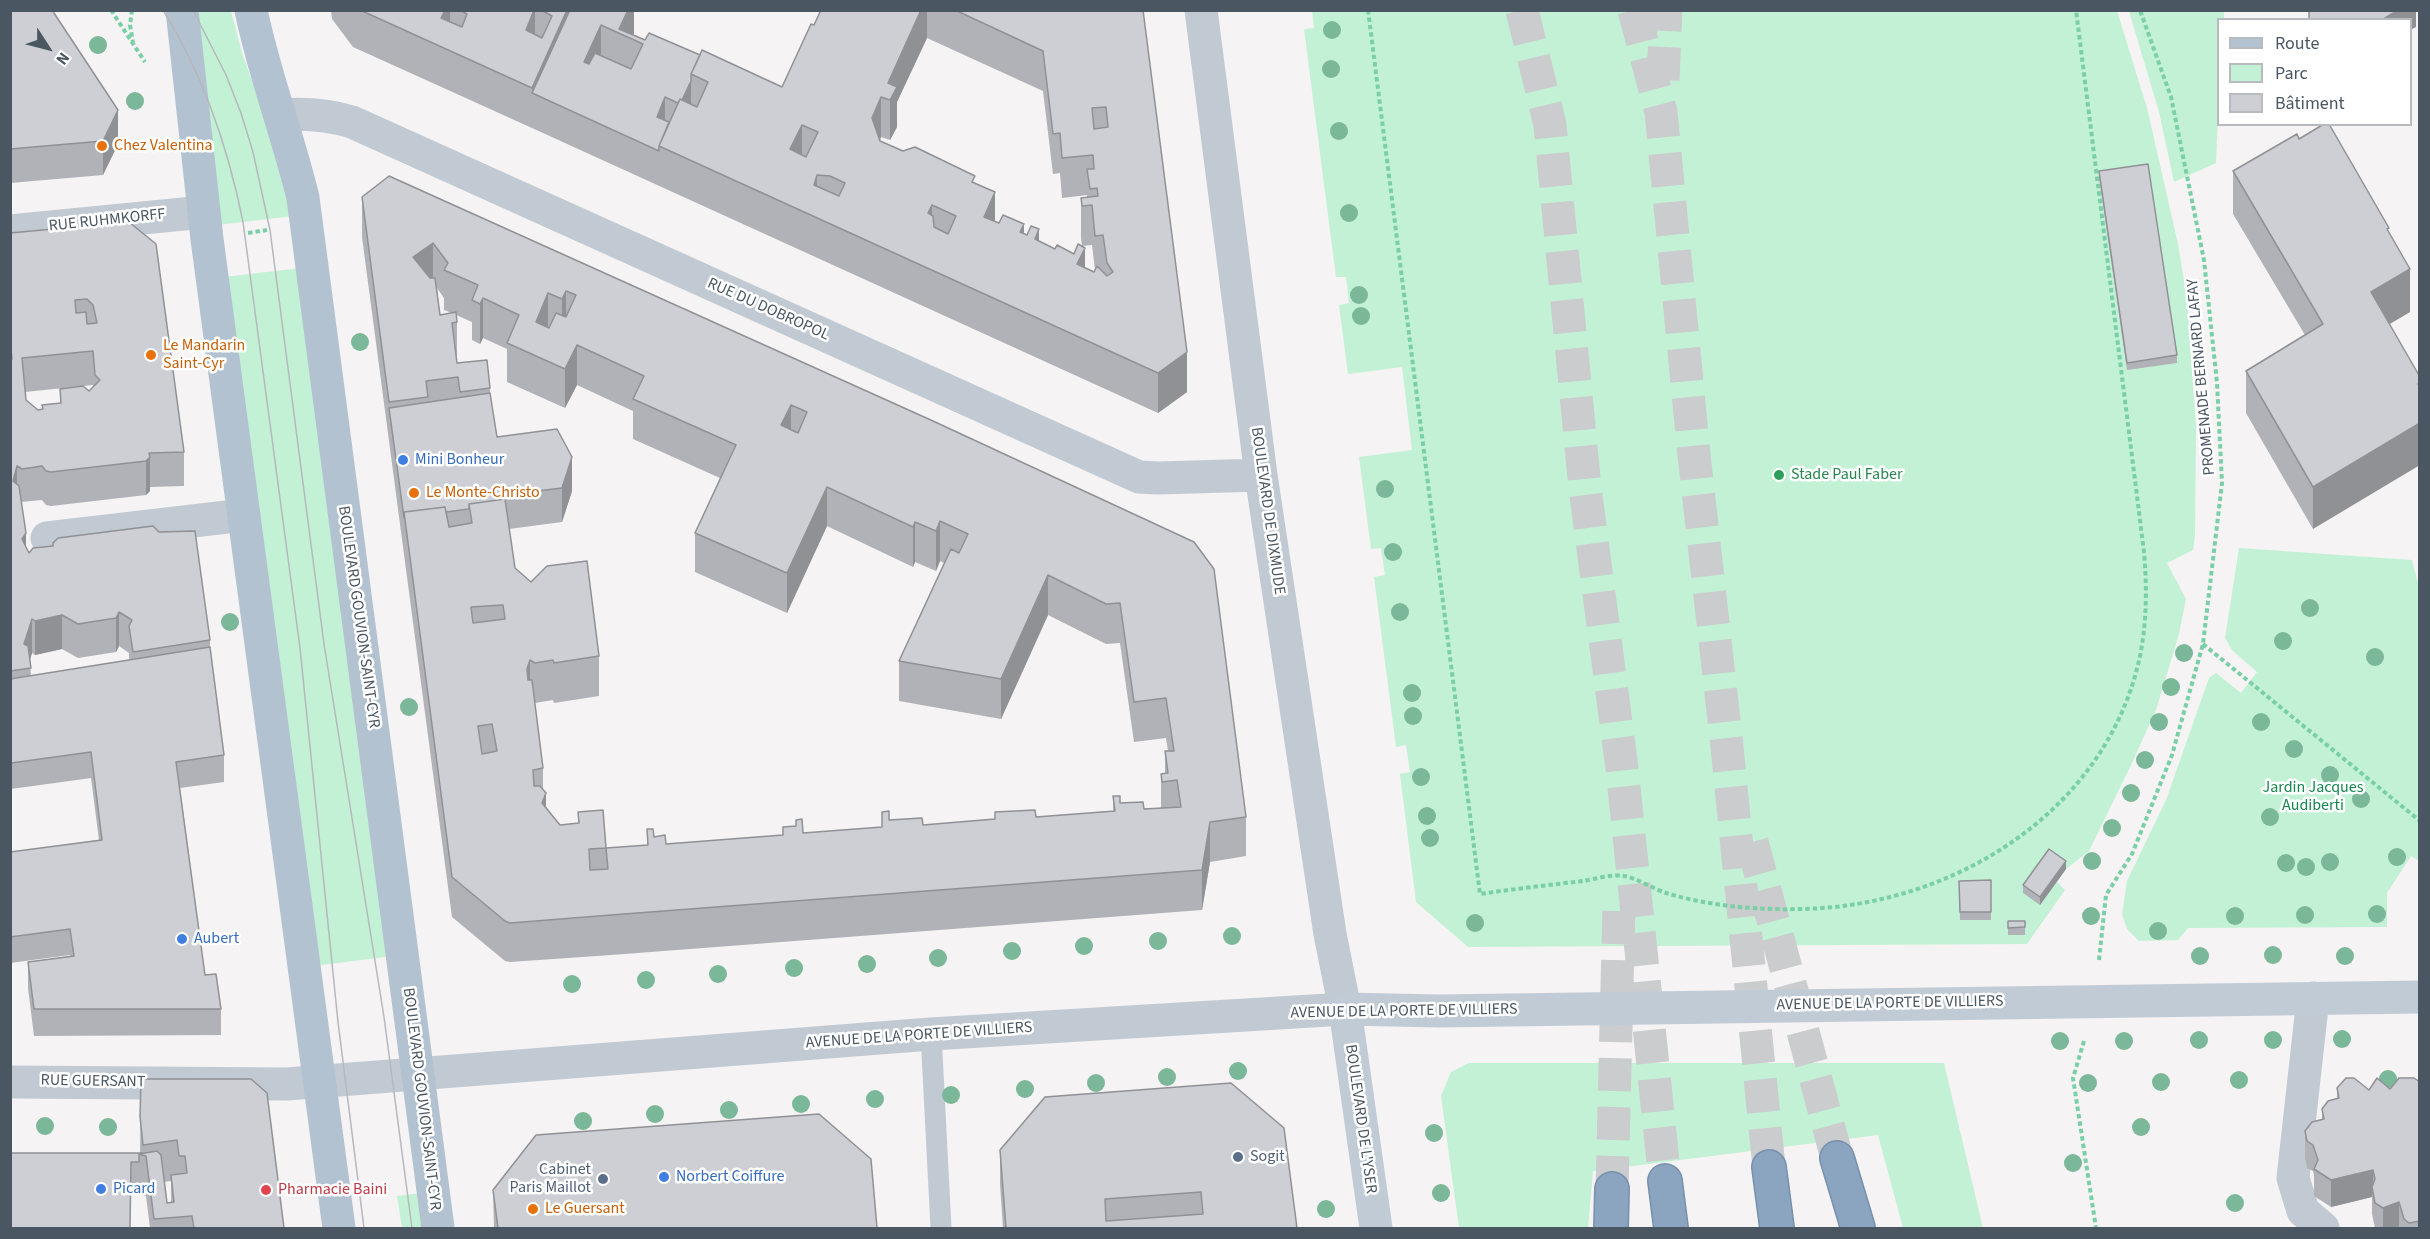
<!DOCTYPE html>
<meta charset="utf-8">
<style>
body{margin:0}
#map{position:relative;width:2430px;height:1239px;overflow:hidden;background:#f5f3f3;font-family:"Source Sans 3",sans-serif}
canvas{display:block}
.frame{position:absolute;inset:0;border:12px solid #4a5661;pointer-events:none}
.legend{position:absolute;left:2217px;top:18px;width:195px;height:108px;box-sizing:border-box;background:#fff;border:2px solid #b7bbc0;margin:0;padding:8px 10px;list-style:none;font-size:18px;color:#4a5661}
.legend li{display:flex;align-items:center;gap:12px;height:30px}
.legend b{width:30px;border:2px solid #b7bbc0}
.north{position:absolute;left:18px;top:18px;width:60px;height:60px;-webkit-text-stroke:4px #fff;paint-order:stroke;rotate:126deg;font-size:16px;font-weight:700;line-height:24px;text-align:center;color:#4a5661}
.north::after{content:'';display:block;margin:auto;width:21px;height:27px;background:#4a5661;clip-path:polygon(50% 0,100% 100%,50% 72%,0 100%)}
</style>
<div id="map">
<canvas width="2430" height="1239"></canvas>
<div class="frame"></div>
<ul class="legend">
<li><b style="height:8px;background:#b3c2d1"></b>Route</li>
<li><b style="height:16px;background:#c3f1d5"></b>Parc</li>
<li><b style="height:16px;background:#cdcfd5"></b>Bâtiment</li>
</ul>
<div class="north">N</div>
</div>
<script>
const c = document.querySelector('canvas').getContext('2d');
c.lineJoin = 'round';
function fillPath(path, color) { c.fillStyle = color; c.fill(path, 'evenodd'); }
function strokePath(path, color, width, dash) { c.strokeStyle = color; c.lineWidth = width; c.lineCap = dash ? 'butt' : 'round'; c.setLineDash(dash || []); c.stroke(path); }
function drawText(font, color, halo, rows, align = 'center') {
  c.font = font + ' "Source Sans 3",sans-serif'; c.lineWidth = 5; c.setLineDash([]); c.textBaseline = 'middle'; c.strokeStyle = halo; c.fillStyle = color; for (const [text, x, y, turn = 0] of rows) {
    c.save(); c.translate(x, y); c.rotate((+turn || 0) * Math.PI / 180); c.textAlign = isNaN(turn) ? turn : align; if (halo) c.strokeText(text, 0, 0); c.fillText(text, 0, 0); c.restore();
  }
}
const green = new Path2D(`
 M1312,10L2117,11L2147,108L2178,244L2187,299L2196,426L2195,536L2193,550L2167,563L2186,599L2179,634L2156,710L2132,763L2089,851L2066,869L2057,882L2065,890L2027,944L1468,947L1416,902L1400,774L1410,772L1406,745L1396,747L1374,577L1385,575L1381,548L1371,549L1359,457L1412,450L1402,367L1348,374L1339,305L1349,303L1346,277H1336L1304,29L1314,28Z
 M192,11H231L242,53L281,161L294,216L217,225Z
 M2129,11H2224V19L2218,20V117L2216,163L2174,182L2159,112Z
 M301,268L392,956L315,966L224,277Z
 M2239,548L2412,560L2420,591L2419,861L2411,856L2387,893V927L2188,928L2178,940L2139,941L2127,929L2122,914L2127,881L2166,800L2209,678L2216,673L2241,693L2257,672L2232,650L2225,638Z
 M1469,1063H1944L1983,1228H1903L1878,1135L1593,1171L1588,1228H1459L1441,1096L1451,1072Z
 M421,1193L426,1228H402L397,1196Z`);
const highwayTunnel = new Path2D(`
 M1522,10L1550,125L1585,488L1622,768L1665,1181
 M1634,10L1661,112L1694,455L1727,747L1769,1167
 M1663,80L1666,10
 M1752,842L1837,1158
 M1612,1189L1619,905`);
const path = new Path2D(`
 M111,10L145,62
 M132,10L130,25L133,42
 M1368,10L1480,894C1514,889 1549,885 1583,881C1595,879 1612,874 1624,876C1634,877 1654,889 1666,893C1709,906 1755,910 1800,909C1952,907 2107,812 2140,656C2147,621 2147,587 2144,552L2076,10
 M248,233L267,230
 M2203,644L2420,821
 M2099,960L2106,895L2132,854L2172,755L2203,644L2222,483L2217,383L2204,260L2171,97L2140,10
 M2084,1041L2073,1078L2096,1228`);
const lane = new Path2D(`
 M931,1034L941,1228`);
const street = new Path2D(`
 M281,115C307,113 328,115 352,122L1139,477L1158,478L1261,475
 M10,231L204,212
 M47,538L244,515
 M2313,998L2293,1178L2303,1211L2323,1228
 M10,1082L287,1084L931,1034L1345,1009L1330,934L1261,475L1201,10`);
const secondary = new Path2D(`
 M1376,1228L1345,1009L1439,1011L2420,997`);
const primary = new Path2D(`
 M182,10L207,239L339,1228
 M251,10C264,74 288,135 303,198L438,1228`);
const highway = new Path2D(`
 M1837,1158L1858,1228
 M1769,1167L1777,1228
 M1665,1181L1671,1228
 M1611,1228L1612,1189`);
const tram = new Path2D(`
 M163,10C204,76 228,147 243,222L300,648L338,1022L364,1228
 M193,10L226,75L241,113L253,152L270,230L324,644L384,1017L412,1228`);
const trees = [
 [1332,30],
 [98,45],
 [1331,69],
 [135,101],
 [1339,131],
 [1349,213],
 [1359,295],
 [1361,316],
 [360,342],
 [1385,489],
 [1393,552],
 [2310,608],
 [1400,612],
 [230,622],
 [2283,641],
 [2184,653],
 [2375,657],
 [2171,687],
 [1412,693],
 [409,707],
 [1413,716],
 [2159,722],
 [2261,722],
 [2294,749],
 [2145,760],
 [2330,775],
 [1421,777],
 [2131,793],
 [2361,799],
 [1427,816],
 [2270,817],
 [2112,828],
 [1430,838],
 [2397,857],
 [2092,861],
 [2330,862],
 [2286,863],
 [2306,867],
 [2377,914],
 [2305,915],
 [2091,916],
 [2235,916],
 [1475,923],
 [2158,931],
 [1232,936],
 [1158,941],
 [1084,946],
 [1012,951],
 [2273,955],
 [2200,956],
 [2345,956],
 [938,958],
 [867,964],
 [794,968],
 [718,974],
 [646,980],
 [572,984],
 [2342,1039],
 [2199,1040],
 [2273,1040],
 [2060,1041],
 [2124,1041],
 [1238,1071],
 [1167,1077],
 [2388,1079],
 [2239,1080],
 [2161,1082],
 [1096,1083],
 [2088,1083],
 [1025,1089],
 [951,1095],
 [875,1099],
 [801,1104],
 [729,1110],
 [655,1114],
 [583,1121],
 [45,1126],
 [108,1127],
 [2141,1127],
 [1434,1133],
 [2073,1163],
 [1441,1193],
 [2235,1203],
 [1326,1209]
];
const wall = new Path2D(`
 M10,10L118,144L103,175L10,183Z
 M331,10H634V33L633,35L645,40L700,55L782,87L821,10H1143L1187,392L1158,413L532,128L353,47L332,19ZM927,38L1043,91L1053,174L1060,173L1062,198L1087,195V198H1081V238L1082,246L1092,245L1095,270L1094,272L1085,268L1039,241L995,222L975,183L880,141L881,137L890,140L897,127V102Z
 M2299,139L2389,233L2410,312L2389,324L2313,529L2246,413V371L2305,335L2233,214V171Z
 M2099,171L2177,355V363L2127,370L2099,178Z
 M362,197L1194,542L1246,817V856L1210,862L1202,910L611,955L510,962L505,961L452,917L362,237ZM437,288L444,298V310L452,313L440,315ZM456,315L472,322V340L480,344L483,338L507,349V382L565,408L577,385L633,411V439L720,478L695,533V572L787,613L827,526L913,567L915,562L936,571L940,561L944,563L899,661V701L1001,719L1048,615L1106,644L1120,643L1134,742L1166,738L1168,751H1165V774H1161V808L1144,809L1120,803L1113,796V812L923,825L889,820L882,827L803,833L783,827V835L666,844L654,837L647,829V845L606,848L578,812V824L560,825L546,807L543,790V768L535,703L553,700L554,703L599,696V656L515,568L509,529L562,522L572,491L497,437L490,393V388L457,363V322Z
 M129,222L184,452V486L150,487V491L146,495L51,506L46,505L42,500L21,502L26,547L29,553L210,640V647L224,755V782L180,788L205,975L221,1009V1035L34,1036L28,988V962L70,956V955L10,963V852L99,840L91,778L11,789L10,783V233ZM93,385V388L89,391L83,386ZM83,386L60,389V403L42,405V409L38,410L26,400L25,392ZM119,646L129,653V660L31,676L30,660L32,653L35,655L62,649L78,658L116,652Z
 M2066,869L2040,905L2023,893V885Z
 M1991,880V920H1960L1959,881Z
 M2008,921H2025V935H2008Z
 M141,1079L284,1228H150L146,1196L139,1194V1183H131L10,1228L140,1153ZM171,1181V1202L167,1203L164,1182Z
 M2420,1082V1228H2375L2372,1214V1197L2331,1207L2314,1196V1175L2313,1171L2307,1168L2305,1158V1131L2322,1120V1109L2337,1099V1088L2369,1090L2390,1089Z
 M1045,1097L1297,1228H1003L1000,1184V1150Z
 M493,1190L877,1228H494Z`);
const shadedWall = new Path2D(`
 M445,10H450V38L441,18Z
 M534,10H535V48L526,30Z
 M567,10H585L532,93V88Z
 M628,10H634V33L631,38L619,29Z
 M921,10H927V38L897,102V127L890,140V100L888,83Z
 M2398,10H2419L2416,12V27L2410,30V20H2382Z
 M601,25V59L584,96V62Z
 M691,81V113L680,104Z
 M665,97V132L657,117Z
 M881,97V137L872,158V118Z
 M118,110V144L103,175V141Z
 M802,125V165L790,149Z
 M817,175V215L814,185Z
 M995,192V232L984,217Z
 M932,205V245L928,213Z
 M1024,224V264L1020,232Z
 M1039,229V269L1035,239Z
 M433,243V283L413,257Z
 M1085,248V288L1077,264Z
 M2410,269V312L2371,335V292Z
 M566,291V330L562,339V299Z
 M548,293V333L536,322Z
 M483,298V338L480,344V304Z
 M577,345V385L565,408V369Z
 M1187,352V392L1158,413V373Z
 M2420,383V465L2313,529V487Z
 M791,405V445L781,425Z
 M150,457V491L146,495V461Z
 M572,457V491L562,522V488Z
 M17,466V500L13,481Z
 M827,487V526L787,613V573Z
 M940,521V561L936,571V531Z
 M915,522V562L913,567V527Z
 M26,533V567L22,539Z
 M1048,575V615L1001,719V679Z
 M119,612V646L116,652V618Z
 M62,615V649L35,655V621Z
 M32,619V653L27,668L24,644Z
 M530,660V700L527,669Z
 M546,793V833L542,803Z
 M1210,822V862L1202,910V870Z
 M2066,861V869L2040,905V897Z
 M2373,1170V1195L2372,1187V1197L2331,1207V1180Z
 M2399,1202V1228H2383V1208Z`);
const building = new Path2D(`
 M10,10H52L118,110L103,141L10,149Z
 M360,10H445L441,18L462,27L467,14L460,10H534L526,30L542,38L552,16L541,10H567L532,88Z
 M570,10H628L619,29L645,40L649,33L700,55L691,74V81L682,100L680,99L678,103L665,97L657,117L669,122L659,146V151L532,93ZM601,25L643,44L631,69L595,53L589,64L584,62Z
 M821,10H921L888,83L897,87L890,100L881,97L872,118L880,141L903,151L915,147L975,176L972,182L995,192L984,217L999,223L1003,215L1024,224L1020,232L1027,235L1031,226L1039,229L1035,239L1055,249L1057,245L1074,254L1078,244L1085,248L1077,264L1094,272L1097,266L1107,276L1113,272L1107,263L1103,235L1095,236L1092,205L1082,206L1081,198L1098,196L1097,188L1090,189L1087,169H1094L1093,155L1062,158L1060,133L1053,134L1043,51L955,10H1143L1187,352L1158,373L659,146L680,99L697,107L708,82L691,74L702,50L782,87L811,24L814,25ZM1106,107L1108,127L1094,129L1092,108ZM802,125L818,132L806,157L790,149ZM817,175L830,176L845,183L839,196L814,185ZM932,205L956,216L948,234L934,227L933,216L928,213Z
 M2309,10H2398L2382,20H2309Z
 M2324,124H2329L2389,228L2387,229L2410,269L2371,292L2420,377V383L2418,384L2420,386V423L2313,487L2246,371L2323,324L2233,171L2297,134L2299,139Z
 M2148,164L2177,355L2127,363L2099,171Z
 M389,176L933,421L1194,542L1214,569L1246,817L1210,822L1202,870L611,915L510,923L505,921L452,877L404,512L445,507L449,527L472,523L469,504L505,499L515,568L531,582L547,566L587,561L599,656L554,663L553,660L535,663L530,660L527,669L528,680H532L543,768L533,770L534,786H540L546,793L542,803L560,825L579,823L578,812L603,810L606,848L589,849L590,870L608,869L606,848L648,845L647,829H653L654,837L665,835L666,844L783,835V827L796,826V820L802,819L803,833L882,827V812L889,811V820L922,818L923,825L995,819V812L1035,810L1036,817L1115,811L1113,796H1120V803L1143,802L1144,809L1181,807L1177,780L1162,782L1161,774L1168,773L1165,751H1174L1166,698L1134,702L1120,603L1106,604L1048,575L1001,679L899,661L951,549L959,553L968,534L940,521L936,531L915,522L913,527L827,487L787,573L695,533L736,445L633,399L644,376L577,345L565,369L507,343L519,315L483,298L480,304L472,300L478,285L444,270L448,263L433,243L413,257L430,278H435L440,315L456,312L457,322L452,323L457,363L487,360L490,388L460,392L458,377L426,381L428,397L389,402L362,197ZM566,291L576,295L566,317L556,313L549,328L536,322L548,293L562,299ZM791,405L807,412L798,433L781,425ZM503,605L505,619L473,623L471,607ZM492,724L497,751L482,754L478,726Z
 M129,222L156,244L184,452L149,453L150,457L146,461L51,472L46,471L42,466L22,469L17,466L13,481L19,486L26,533L22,539L29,553L33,548L53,546V543L58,538L153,526L159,532L195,531L210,640L133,652L129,626L132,620L119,612L116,618L78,624L62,615L35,621L32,619L24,644L28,646L31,668L10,671V359H12L10,341V233ZM87,299L93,305L97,323L87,324L86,312L76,313L75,300ZM93,351L95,375L100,380L89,391L83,386L60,389L61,403L42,405L43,409L38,410L26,400L22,358Z
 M490,393L497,437L557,429L572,457L562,488L504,495L505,499L469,504V509L446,512L445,507L404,512V518L389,408Z
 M210,647L224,755L176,762L205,975L216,974L221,1009H34L28,962L74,956L70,929L10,937V852L102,840L91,752L11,763L10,757V679Z
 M2049,849L2066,861L2040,897L2023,885Z
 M1991,880V912H1960L1959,881Z
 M2008,921H2025V927L2008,928Z
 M2346,1078H2354L2369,1090L2377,1078L2390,1089L2399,1078H2414L2420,1082V1221L2409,1223L2404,1219L2399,1202L2383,1208L2375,1203L2372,1187L2375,1179L2373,1170L2331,1180L2314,1169L2318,1160L2313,1145L2307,1141L2305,1131L2312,1122L2324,1119L2322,1109L2328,1101L2339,1098L2337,1088Z
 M141,1079H251L267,1093L284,1228H194L192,1216L154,1219L146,1156L139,1154L157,1151L161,1155L167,1203L174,1202L171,1175L187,1173L185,1156H179L177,1140L143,1145L140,1117Z
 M1231,1083L1284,1128L1297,1228H1006L1000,1150L1045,1097ZM1201,1192L1203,1214L1106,1221L1105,1199Z
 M819,1114L871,1159L877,1228H498L493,1190L536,1135Z
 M10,1153H142L139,1154V1162H131L130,1228H10Z`);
const markers = [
 [102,146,6,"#e8710a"],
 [151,355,6,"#e8710a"],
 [403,460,6,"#3f7fe0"],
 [1779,475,6,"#2e9e5b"],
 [414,493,6,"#e8710a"],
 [182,939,6,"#3f7fe0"],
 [1238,1157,6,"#5c6f8a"],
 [664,1177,6,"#3f7fe0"],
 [603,1179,6,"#5c6f8a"],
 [101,1189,6,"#3f7fe0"],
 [266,1190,6,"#e0444e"],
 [533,1209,6,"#e8710a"]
];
const foodNames = [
 ["Chez Valentina",114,146],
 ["Le Mandarin",163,346],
 ["Saint-Cyr",163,364],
 ["Le Monte-Christo",426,493],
 ["Le Guersant",545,1209]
];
const streetNames = [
 ["RUE RUHMKORFF",107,221,-6],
 ["RUE DU DOBROPOL",768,310,24],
 ["PROMENADE BERNARD LAFAY",2202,377,-95],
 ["BOULEVARD DE DIXMUDE",1267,511,82],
 ["BOULEVARD GOUVION-SAINT-CYR",358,617,82],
 ["AVENUE DE LA PORTE DE VILLIERS",1890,1004,-1],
 ["AVENUE DE LA PORTE DE VILLIERS",1404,1012,-1],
 ["AVENUE DE LA PORTE DE VILLIERS",919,1036,-4],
 ["RUE GUERSANT",93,1082,1],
 ["BOULEVARD GOUVION-SAINT-CYR",421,1099,83],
 ["BOULEVARD DE L'YSER",1360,1119,82]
];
const shopNames = [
 ["Mini Bonheur",415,460],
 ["Aubert",194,939],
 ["Norbert Coiffure",676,1177],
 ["Picard",113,1189]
];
const leisureNames = [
 ["Stade Paul Faber",1791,475]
];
const parkNames = [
 ["Jardin Jacques",2313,788],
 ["Audiberti",2313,806]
];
const serviceNames = [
 ["Sogit",1250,1157],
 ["Cabinet",591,1170,"right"],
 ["Paris Maillot",591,1188,"right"]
];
const healthNames = [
 ["Pharmacie Baini",278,1190]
];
fillPath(green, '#c3f1d5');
strokePath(highwayTunnel, '#caccce', 33, [33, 16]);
strokePath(highway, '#7690ad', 36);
strokePath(path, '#7ad0a6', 4, [4.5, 3]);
strokePath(lane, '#c1cad2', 21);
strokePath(street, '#c1cad2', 33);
strokePath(secondary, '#c1cbd6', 33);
strokePath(primary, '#b3c2d1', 33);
strokePath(highway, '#8ba5c1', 33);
strokePath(tram, '#b5b8bd', 1.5);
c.fillStyle = '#7bb799';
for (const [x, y] of trees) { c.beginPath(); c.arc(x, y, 9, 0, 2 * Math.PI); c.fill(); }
fillPath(wall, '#b0b2b7');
fillPath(shadedWall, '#909195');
fillPath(building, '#cdcfd5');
strokePath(building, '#909195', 1.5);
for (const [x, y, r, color] of markers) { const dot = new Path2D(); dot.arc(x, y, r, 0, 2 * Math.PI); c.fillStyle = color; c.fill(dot); strokePath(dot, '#fff', 2); }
drawText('16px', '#c56008', '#fff', foodNames, 'left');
drawText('16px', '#4a5661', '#fff', streetNames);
drawText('16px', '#366cbe', '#fff', shopNames, 'left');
drawText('16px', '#27864d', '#fff', leisureNames, 'left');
drawText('16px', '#17864f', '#fff', parkNames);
drawText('16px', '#4e5e75', '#fff', serviceNames, 'left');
drawText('16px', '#be3a42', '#fff', healthNames, 'left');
</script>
